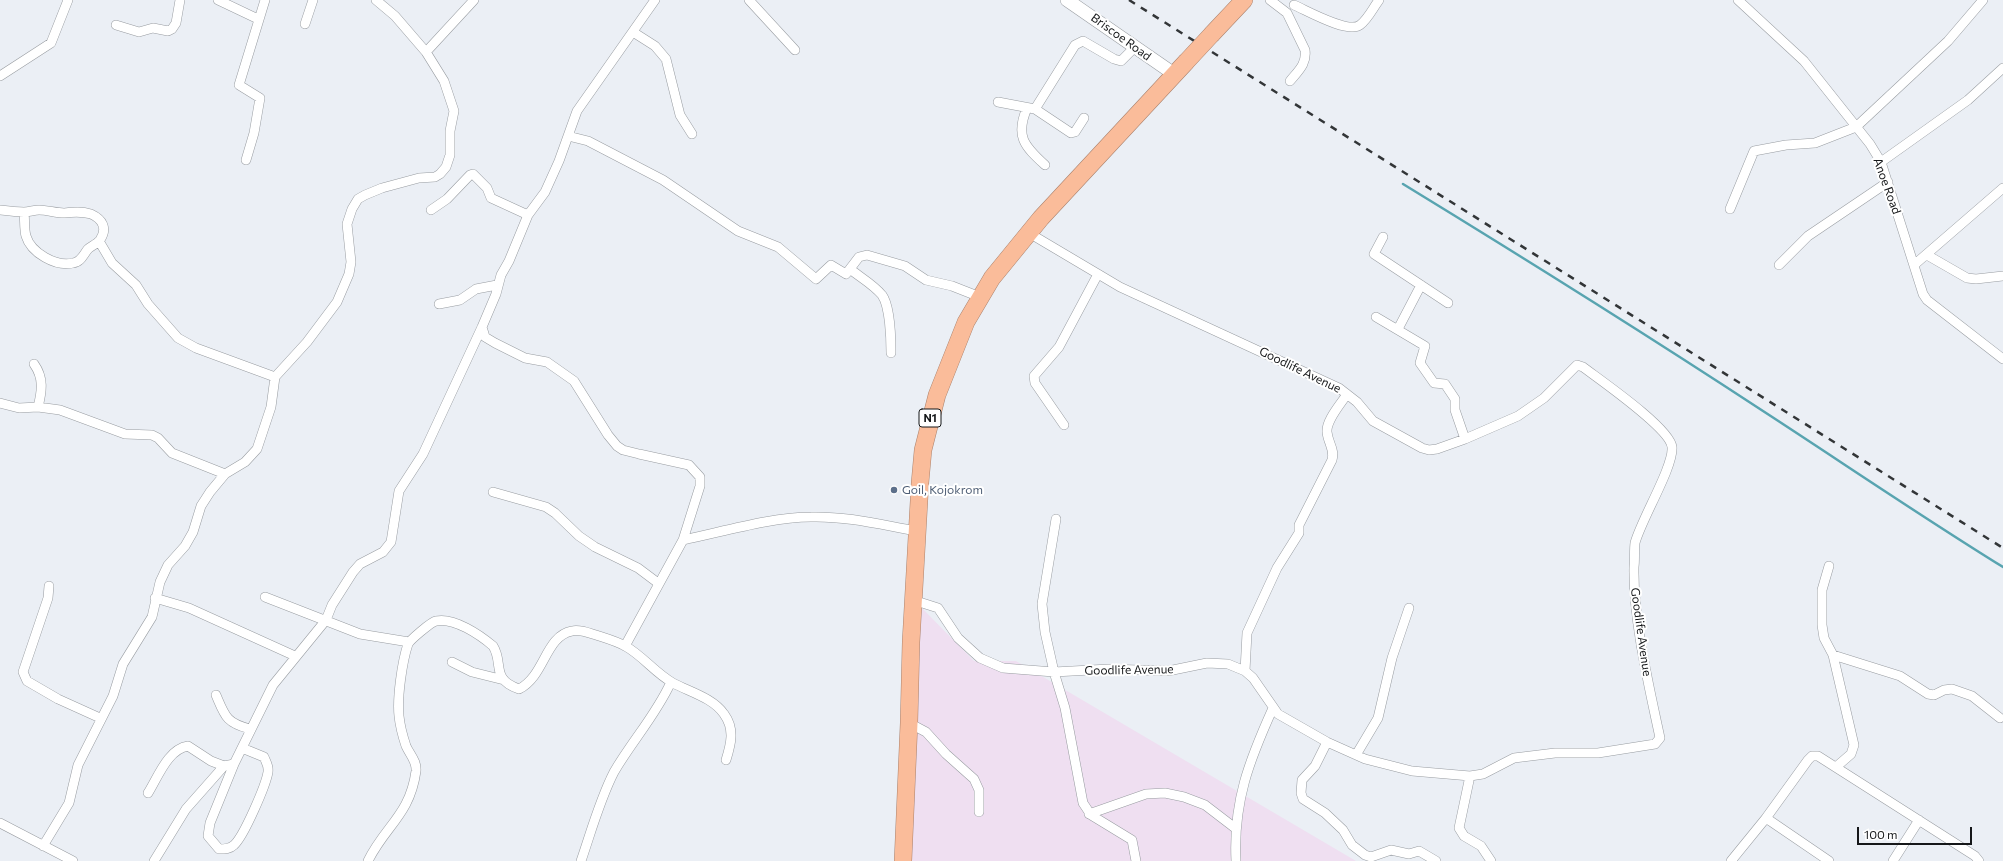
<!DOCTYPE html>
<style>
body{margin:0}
#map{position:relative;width:2003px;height:861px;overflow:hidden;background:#ebeff5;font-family:Commissioner,sans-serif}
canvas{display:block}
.scale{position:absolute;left:1857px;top:827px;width:115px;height:18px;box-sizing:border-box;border:2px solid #151719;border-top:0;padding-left:5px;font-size:12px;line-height:14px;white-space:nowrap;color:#151719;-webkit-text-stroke:3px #fff;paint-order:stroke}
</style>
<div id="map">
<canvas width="2003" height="861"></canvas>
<div class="scale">100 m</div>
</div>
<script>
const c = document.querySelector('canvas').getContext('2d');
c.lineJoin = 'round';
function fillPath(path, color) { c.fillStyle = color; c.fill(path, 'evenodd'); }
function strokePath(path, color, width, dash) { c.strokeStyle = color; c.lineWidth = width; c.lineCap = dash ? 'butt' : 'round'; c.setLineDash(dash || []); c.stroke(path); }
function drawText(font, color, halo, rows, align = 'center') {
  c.font = font + ' Commissioner,sans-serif'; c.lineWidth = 4; c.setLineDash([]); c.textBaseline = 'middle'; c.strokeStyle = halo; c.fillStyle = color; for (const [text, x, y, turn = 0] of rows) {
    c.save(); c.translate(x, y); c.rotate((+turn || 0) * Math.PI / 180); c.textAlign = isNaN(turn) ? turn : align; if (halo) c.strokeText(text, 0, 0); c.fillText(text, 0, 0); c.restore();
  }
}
const commercial = new Path2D(`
 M917,603L974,661H1016L1356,861H907Z`);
const stream = new Path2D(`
 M1403,184C1524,258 1644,333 1763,411C1843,463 1922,517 2003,567`);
const street = new Path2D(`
 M218,0L258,19
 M749,0L795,50
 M1270,0L1287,13L1305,50C1307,64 1298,71 1290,81
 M1738,0L1804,61L1870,144L1881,162L1923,294L1927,300L2003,359
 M1294,5C1308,11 1348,34 1360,25C1368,19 1373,8 1379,0
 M305,24L313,0
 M116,25L139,32L153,28L168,31L172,29L176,23L180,0
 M633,32L655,46L666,59L680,115L692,134
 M426,52L474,0
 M0,76L51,43L68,0
 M998,102L1035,109L1071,133L1075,132L1084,118
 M1027,108C1015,136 1024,146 1045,165
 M1035,109L1075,45L1083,41L1114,59L1121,61L1135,47
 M568,136L588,141L663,180L738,231L778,247L816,279L831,265L846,274L859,257L867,255L905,266L926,280L952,286L980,297
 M246,160L254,133L260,98L239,85L265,0
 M1881,162L1968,100L2003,68
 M1730,209L1754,151L1786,145L1815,143L1856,127L1948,41L1983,0
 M0,210C8,211 16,212 24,212C29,212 34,210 39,210C47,210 56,213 64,213C73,212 81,211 91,214C102,219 108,228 100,240C97,244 91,246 88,249C83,255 81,262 73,263C56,267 31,253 26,236C24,229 25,220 24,212
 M431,210L447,199L470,175L473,174L487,188L491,198L528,215
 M1383,237L1374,254L1448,303
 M99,241L112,263L136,285L148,304L178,338L196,348L275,377
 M1927,255L1967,278L1976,279L2003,276
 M1779,265L1808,236L1888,182
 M1914,265L2003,188
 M850,269C860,277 874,285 882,295C890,306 891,339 891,353
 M439,304L460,300L476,289L497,285
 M1376,317L1425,346L1420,363L1434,383L1445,384L1455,399V410L1465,439
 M482,327L485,337L495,343L525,358L547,362L574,381L608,435L617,446L623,450L639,454L689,465L700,477V486L683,540L625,646
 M1398,329L1421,285
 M34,364C44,378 42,391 38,407
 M0,403L19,408L38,407L60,410L125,434L152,435L158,438L172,453L225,474
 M1064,425L1035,383L1034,376L1059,347L1098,274
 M493,492L546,507L555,513L579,536L595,547L638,568L658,583
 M1056,519L1042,604L1045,632L1054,672L1065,708L1083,803L1091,815L1132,840L1136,861
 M683,540C722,532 772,517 811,517C847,516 882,525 917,531
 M1829,566L1822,590V625L1824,638L1833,655L1854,745L1851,754L1836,767
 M49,586L48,598L23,672L27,681L58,699L100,718
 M265,597L360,634L409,642
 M155,598L189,608L295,656
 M913,600L938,608L958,638L980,658L1003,668L1054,672L1109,669L1168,671L1207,663L1228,664L1245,671L1253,678L1278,714L1327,742L1365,759L1412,771L1470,776L1483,774L1514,758L1555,753H1598L1655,744L1660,738C1649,686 1633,620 1634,567C1635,560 1634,550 1635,543C1641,520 1674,466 1672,447C1670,428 1600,380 1583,367L1577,365L1544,398L1518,416L1465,439L1437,449L1429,450L1422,448L1373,421L1357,402L1339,388L1120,287L1029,233
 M1833,655L1900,676L1928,694L1934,695L1944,690L1952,689L1972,696L2000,718
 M452,662L472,672L504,680
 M1245,671L1247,633L1277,568L1299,533V525L1332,460C1335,449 1328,443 1327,432C1326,420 1341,404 1347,394
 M216,695C225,716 226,723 250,729
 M909,723L926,732L946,754L974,779L979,790V812
 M1327,742L1315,766L1302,780L1301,793L1303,799L1325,813L1343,830L1352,845L1365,855L1371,857L1391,850L1409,854L1419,851L1436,861
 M242,748L264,757C266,762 269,766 268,772C266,785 244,836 234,845C230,849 225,849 219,849L208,836L210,823L234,764L273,685L326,620L332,605L353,572L360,564L383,552L391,542L399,491L423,454L482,327L496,294L501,275L509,261L528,215L545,192L559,161L577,111L655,0
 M1356,755L1378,718L1392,658L1409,608
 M1470,776L1459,828L1464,836L1481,846L1491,861
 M148,793C158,777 168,749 188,746L211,761L224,766
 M1089,814L1146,794L1165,793L1184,797L1205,805L1235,828
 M1766,818L1808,760L1812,756H1818L1975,856L1979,861
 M0,823L73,861
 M43,846L69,803L78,765L113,696L123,664L152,617L160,582L168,565L185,546L193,532L201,506L210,492L225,474L245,462L257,449L271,407L275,377L307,342L337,302L349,274L351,262L347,224L352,209L358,199L365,195L382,188L419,178L435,177L440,174L446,167L450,155V131L454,111L444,81L426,52L395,16L376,0
 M154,861L186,809L224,766L234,764
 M368,861C385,826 410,815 416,771C417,761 410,755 406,746C403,737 400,726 399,716C397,698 402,662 408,644C410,640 431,622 436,621C454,617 480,635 493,646C504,663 490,679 519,689C545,676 545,636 572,631C580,629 589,633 596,635C605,638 616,641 625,646C642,655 655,673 673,683C690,692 713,698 724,714C735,729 731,744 726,760
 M581,861C591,832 600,799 614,772C632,741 656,715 671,682
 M1236,861C1233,802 1249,761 1273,708
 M1731,861L1766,818L1829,861
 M1893,861L1919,820`);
const secondary = new Path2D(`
 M1067,0L1174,74`);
const highway = new Path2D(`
 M1212,34L1244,0
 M903,861L909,723L911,642L920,483L923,450L937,395L966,322L992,278L1041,218L1186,62`);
const rail = new Path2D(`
 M1129,0L2003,548`);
const highwayBridge = new Path2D(`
 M1186,62L1212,34`);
const markers = [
 [894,490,4,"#5c6f8a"]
];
const shields = [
 [930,418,22]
];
const shieldNames = [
 ["N1",930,418]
];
const streetNames = [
 ["Briscoe Road",1121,37,36],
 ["Anoe Road",1887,186,70],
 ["Goodlife Avenue",1300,370,26],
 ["Goodlife Avenue",1641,632,82],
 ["Goodlife Avenue",1129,670,-1]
];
const serviceNames = [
 ["Goil, Kojokrom",902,490]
];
fillPath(commercial, '#efdff1');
strokePath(stream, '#58a4b0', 2.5);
strokePath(street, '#989ca1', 10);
strokePath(secondary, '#989ca1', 14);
strokePath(highway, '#aa826d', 18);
strokePath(street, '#fff', 9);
strokePath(secondary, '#fff', 13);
strokePath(highway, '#fabc9a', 17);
strokePath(rail, '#323537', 2.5, [7, 7]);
strokePath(highwayBridge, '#aa826d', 18, []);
strokePath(highwayBridge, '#fabc9a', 17);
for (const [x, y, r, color] of markers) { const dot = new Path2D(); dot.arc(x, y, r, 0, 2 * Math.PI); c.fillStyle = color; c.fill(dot); strokePath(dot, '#fff', 1.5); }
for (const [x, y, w] of shields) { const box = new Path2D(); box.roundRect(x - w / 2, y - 9, w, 18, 3); c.fillStyle = '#fff'; c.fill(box); strokePath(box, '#151719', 1); }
drawText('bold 11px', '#151719', null, shieldNames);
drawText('12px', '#151719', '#fff', streetNames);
drawText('12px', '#4e5e75', '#fff', serviceNames, 'left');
</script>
